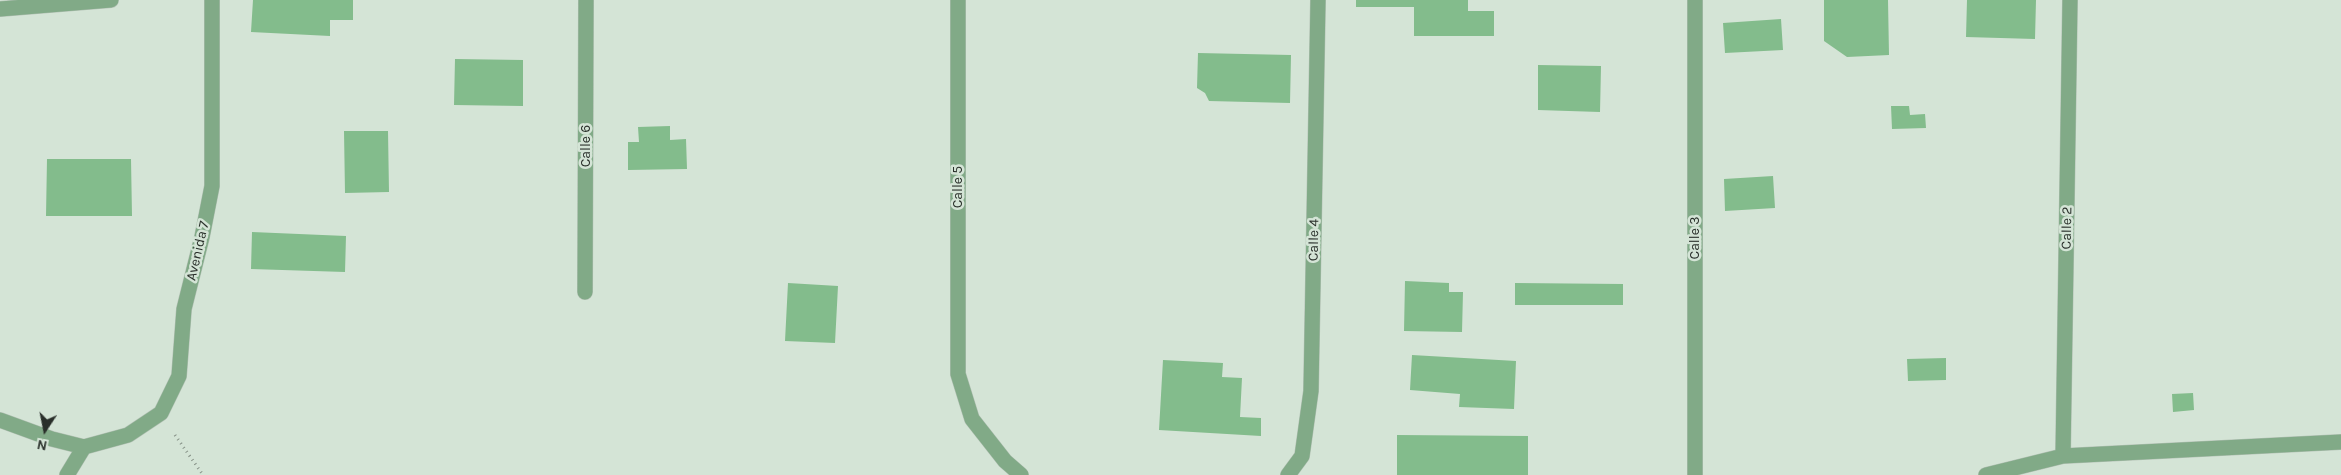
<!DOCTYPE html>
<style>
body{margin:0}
#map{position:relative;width:2341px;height:475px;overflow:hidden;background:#d4e4d6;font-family:Karla,sans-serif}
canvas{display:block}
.north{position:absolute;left:20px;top:405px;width:50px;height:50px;-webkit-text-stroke:4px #d4e4d6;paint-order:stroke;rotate:191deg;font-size:14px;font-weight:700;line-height:20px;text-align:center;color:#292f2a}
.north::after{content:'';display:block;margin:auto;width:18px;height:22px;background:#292f2a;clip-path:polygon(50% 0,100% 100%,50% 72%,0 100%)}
</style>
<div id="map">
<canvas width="2341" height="475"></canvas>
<div class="north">N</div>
</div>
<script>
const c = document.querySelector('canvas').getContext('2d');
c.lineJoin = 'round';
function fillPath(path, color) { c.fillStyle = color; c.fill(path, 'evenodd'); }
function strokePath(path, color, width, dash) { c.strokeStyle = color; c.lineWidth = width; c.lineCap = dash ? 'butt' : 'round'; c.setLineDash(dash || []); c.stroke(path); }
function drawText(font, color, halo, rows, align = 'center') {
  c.font = font + ' Karla,sans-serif'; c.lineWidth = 5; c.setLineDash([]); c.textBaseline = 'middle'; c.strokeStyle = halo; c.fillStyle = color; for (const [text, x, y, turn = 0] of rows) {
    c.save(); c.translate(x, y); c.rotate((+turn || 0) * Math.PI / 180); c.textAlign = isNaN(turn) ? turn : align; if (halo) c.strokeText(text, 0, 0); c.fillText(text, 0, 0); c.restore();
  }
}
const building = new Path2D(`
 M253,0H353V20H330V36L251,32Z
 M1356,0H1468V11H1494V36H1414V7H1356Z
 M1824,0H1888L1889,55L1847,57L1824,41Z
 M1967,0H2036L2035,39L1966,37Z
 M1781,19L1783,50L1725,53L1723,23Z
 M1198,53L1291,55L1290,103L1209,101L1205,93L1197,88Z
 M455,59L523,60V106L454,105Z
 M1538,65L1601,66L1600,112L1538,110Z
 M1891,106H1909L1910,115L1925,114L1926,128L1892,129Z
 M670,126V140L686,139L687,169L628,170V142H639L638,127Z
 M344,131H388L389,192L345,193Z
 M47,159H131L132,216H46Z
 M1773,176L1775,208L1725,211L1724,179Z
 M252,232L346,236L345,272L251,269Z
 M1405,281L1449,283V292H1463L1462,332L1404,331Z
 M788,283L838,286L835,343L785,341Z
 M1515,283L1623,284V305H1515Z
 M1412,355L1516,361L1514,409L1459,407L1460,394L1410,390Z
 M1946,358V380L1908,381L1907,359Z
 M1163,360L1223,363L1222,377L1242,378L1240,417L1261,418V436L1159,430Z
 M2193,393L2194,410L2173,412L2172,394Z
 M1397,435L1528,436V475H1397Z`);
const path = new Path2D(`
 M175,435L203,475`);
const street = new Path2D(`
 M958,0V374L972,419L1005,461L1021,475
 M1695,0V475
 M0,9L111,0
 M585,292L586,0
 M0,420L52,439L84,447L128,435L161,413L179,376L184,309L202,237L212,186V0
 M2063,456L2070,0
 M67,475L84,447
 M1288,475L1302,456L1311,391L1318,0
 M1986,475L2063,456L2341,442`);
const streetNames = [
 ["Calle 6",586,146,-90],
 ["Calle 5",958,187,-90],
 ["Calle 2",2067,228,-89],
 ["Calle 3",1695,238,-90],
 ["Calle 4",1314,240,-89],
 ["Avenida 7",198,251,-77]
];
fillPath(building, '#83bc8c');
strokePath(street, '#b2c0b4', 16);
strokePath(path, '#869187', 3, [1, 4]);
strokePath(street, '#81aa87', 15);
drawText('14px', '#292f2a', '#d4e4d6', streetNames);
</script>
